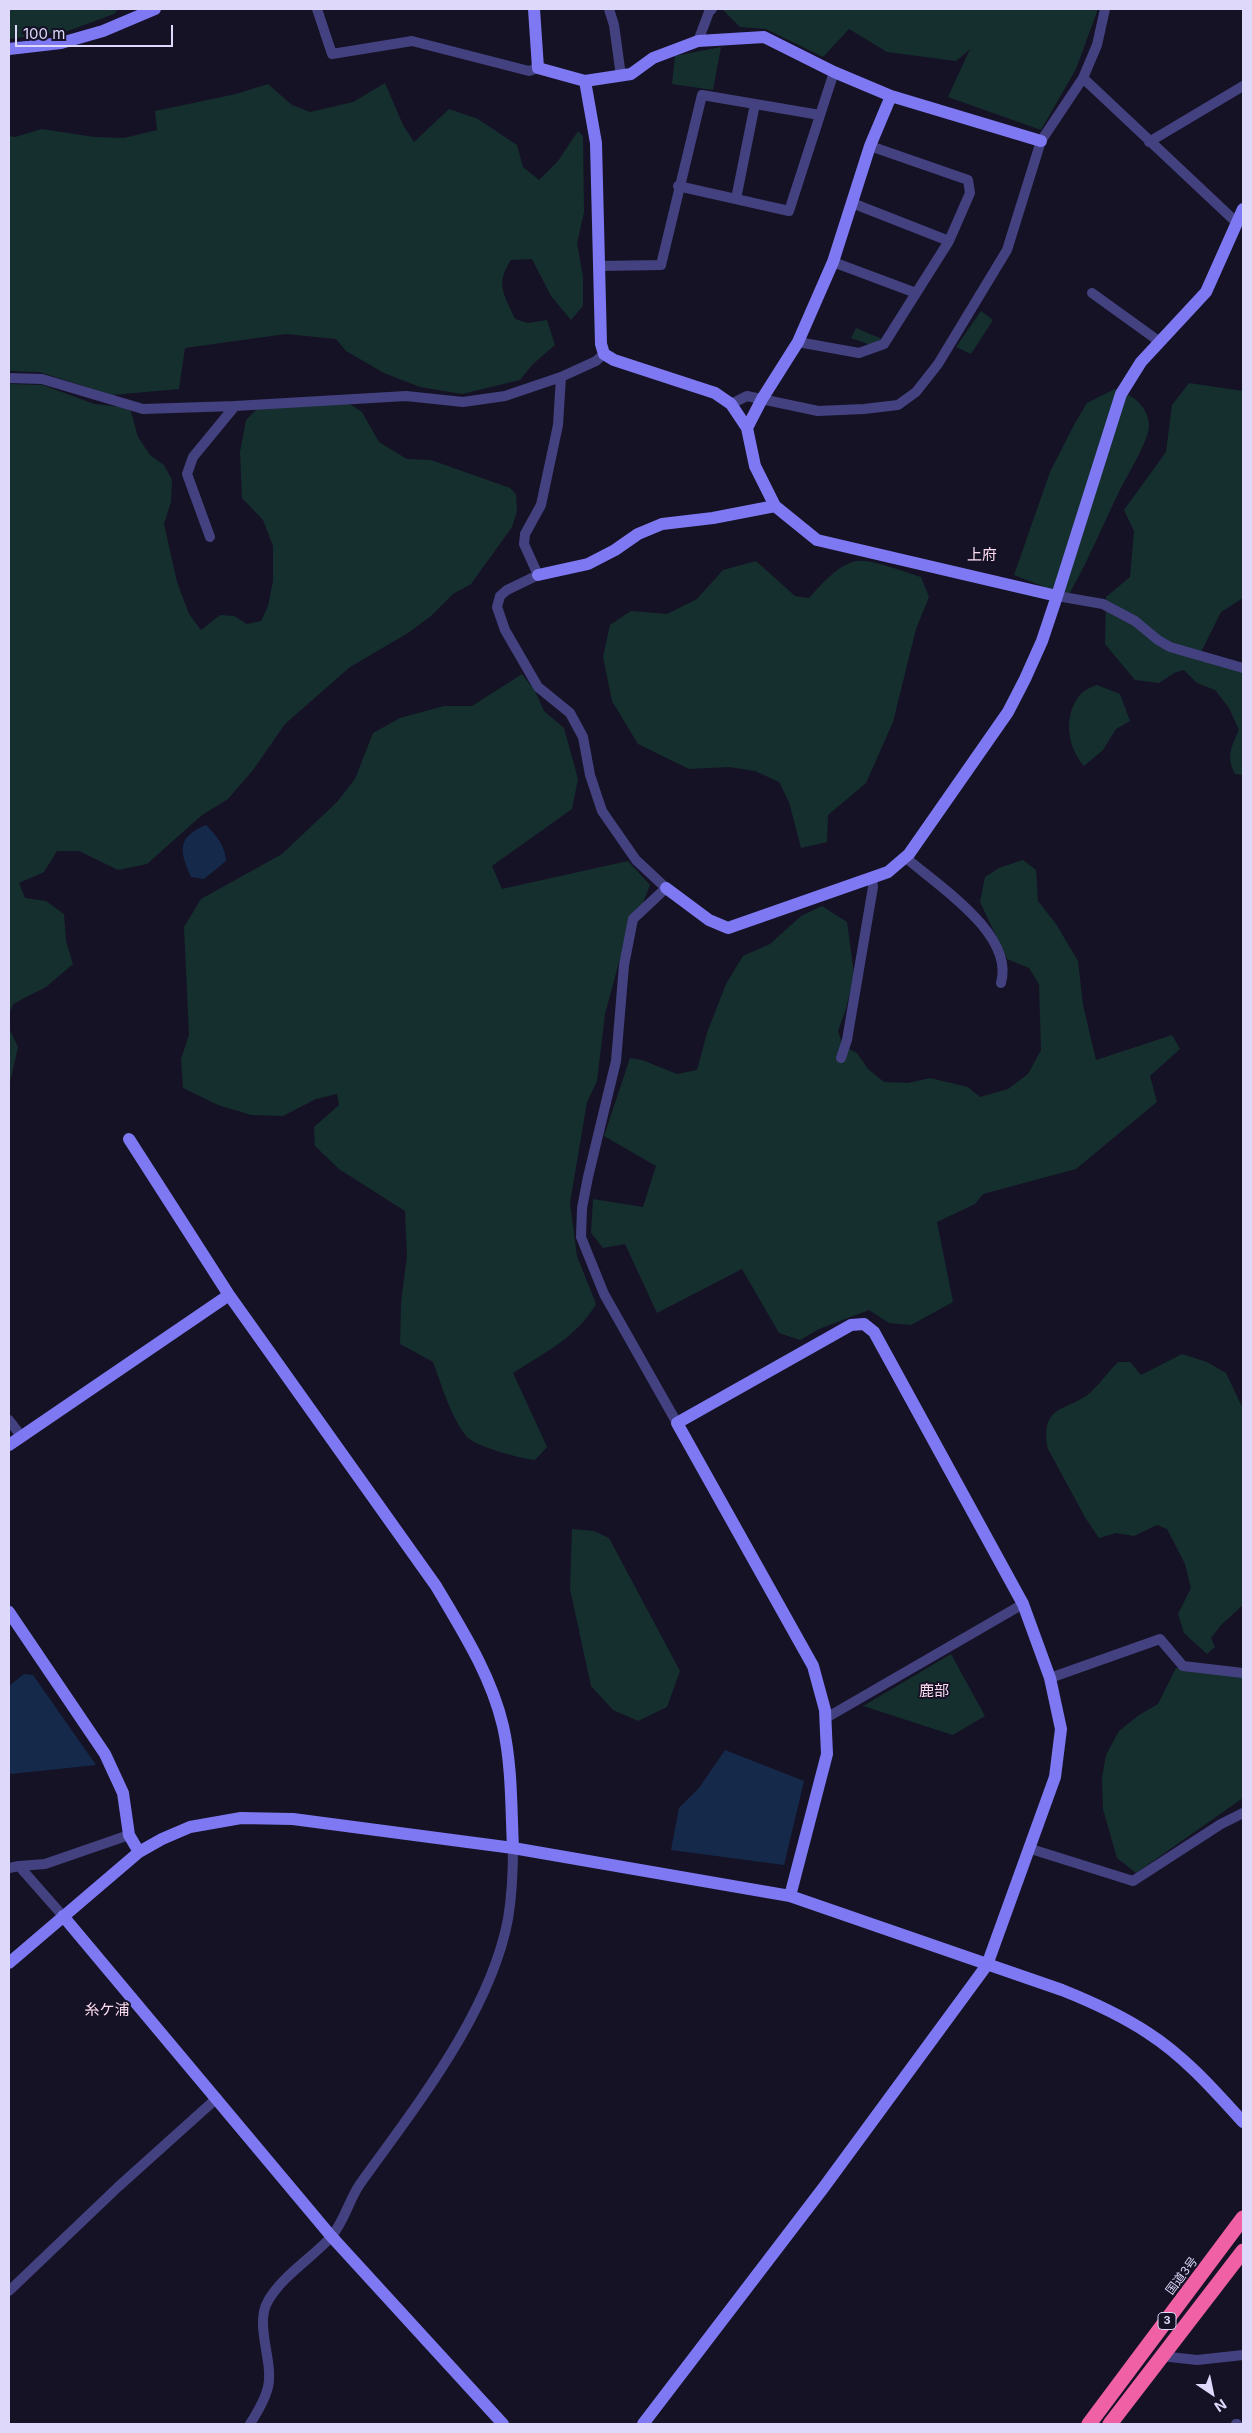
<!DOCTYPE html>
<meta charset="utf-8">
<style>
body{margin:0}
#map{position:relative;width:1252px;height:2433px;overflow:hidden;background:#151225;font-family:Inter,sans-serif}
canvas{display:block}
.frame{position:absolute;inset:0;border:10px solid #ded9fb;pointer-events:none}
.north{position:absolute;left:1187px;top:2368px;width:50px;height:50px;-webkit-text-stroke:4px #151225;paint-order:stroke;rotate:146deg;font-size:14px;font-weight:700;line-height:20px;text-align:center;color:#ded9fb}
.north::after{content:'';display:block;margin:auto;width:18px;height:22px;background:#ded9fb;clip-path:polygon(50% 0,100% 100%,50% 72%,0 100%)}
.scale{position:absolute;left:15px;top:25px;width:158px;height:22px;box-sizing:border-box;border:2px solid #ded9fb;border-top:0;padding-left:6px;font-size:15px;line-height:18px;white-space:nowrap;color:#ded9fb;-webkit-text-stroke:4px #151225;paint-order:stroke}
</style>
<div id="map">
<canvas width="1252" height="2433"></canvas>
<div class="frame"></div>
<div class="north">N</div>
<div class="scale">100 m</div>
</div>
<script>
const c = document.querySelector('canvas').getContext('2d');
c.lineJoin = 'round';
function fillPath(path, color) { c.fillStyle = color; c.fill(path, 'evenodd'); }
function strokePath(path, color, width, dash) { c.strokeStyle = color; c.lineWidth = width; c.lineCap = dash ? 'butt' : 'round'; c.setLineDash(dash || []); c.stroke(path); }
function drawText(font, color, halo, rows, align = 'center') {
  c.font = font + ' Inter,"Noto Sans JP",sans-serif'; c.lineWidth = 4; c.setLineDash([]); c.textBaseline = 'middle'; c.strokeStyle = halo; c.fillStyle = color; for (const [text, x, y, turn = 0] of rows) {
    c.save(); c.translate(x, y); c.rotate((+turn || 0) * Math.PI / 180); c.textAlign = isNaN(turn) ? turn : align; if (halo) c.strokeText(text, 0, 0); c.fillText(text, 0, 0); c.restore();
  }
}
const green = new Path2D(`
 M9,9H118L114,14L68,31L9,39Z
 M722,9H1098L1076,69L1041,130L948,97L970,49L956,61L887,52L849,29L823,57L766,29L740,27Z
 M721,47L713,90L672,84L675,56Z
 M385,83L403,125L414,142L449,109L478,119L517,145L523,167L539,180L558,161L578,131L583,136L584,212L577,243L583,277V306L571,320L551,296L532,259L511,260C495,284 504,294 515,319L528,323L547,320L555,345L533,364L520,380L462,394L420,387L384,373L346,351L336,339L286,334L185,348L179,389L112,395L39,372L9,371V136L15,137L42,129L94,137L124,138L157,130L155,111L236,94L268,84L292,105L310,112L353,102Z
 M981,311L993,320L971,354L956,347Z
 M856,328L882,339L871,345L851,338Z
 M1189,383L1243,391V598L1221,612L1201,652L1217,666L1243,668V775L1235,774C1226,757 1231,747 1239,730L1229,708L1215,690L1197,683L1184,670L1174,673L1159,683L1135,680L1105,644L1106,597L1130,577L1134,531L1124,510L1166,452L1172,405Z
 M9,384L43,385L94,404L130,408L138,437L150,455L164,465L172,480L171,502L164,524L177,582L189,614L201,630L220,615L234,616L247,624L261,621L268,606L273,581V546L263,520L242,498L240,452L246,420L261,405L350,404L362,412L379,442L407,459L431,460L510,488L516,494L517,511L512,527L471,584L453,594L431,616L408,633L350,667L285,724L253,770L228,799L202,815L147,864L118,870L79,851H57L44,872L19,883L25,898L46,901L64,914L66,941L73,964L46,987L13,1004L9,1014Z
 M1115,389C1131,394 1148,405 1149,425C1150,439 1125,479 1118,494C1101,529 1087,563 1068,596L1014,575L1050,472L1075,423L1087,403Z
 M756,561L795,596L809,598C821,585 839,563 858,561C872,559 907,573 921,577L929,597L916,629L893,722L866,783L828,815L827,842L801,848L789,802L779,782L755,771L729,767L689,769L638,744L612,701L603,657L610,625L631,611L667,614L697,599L723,570Z
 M522,674L535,691L544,711L564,728L578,779L572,809L492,866L502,889L628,861L650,885L619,962L605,1014L597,1081L587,1102L570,1203L577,1256L596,1304C576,1338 545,1352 513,1373L547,1447L535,1460C522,1459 473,1446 466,1436C450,1415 442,1386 433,1362L400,1344L401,1303L407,1256L405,1211L339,1169L315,1146L314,1127L339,1105L337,1094L316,1099L283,1116L251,1115L218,1105L183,1088L181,1059L189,1035L184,927L201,899L282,854L337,802L355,779L373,733L400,718L444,706H472Z
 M1097,685L1120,694L1130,721L1116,729L1103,750L1084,766C1067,747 1063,715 1080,695C1084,690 1091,687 1097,685Z
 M1023,860L1036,870L1038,901L1056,924L1078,961L1083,1005L1096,1060L1172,1035L1180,1049L1150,1076L1157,1102L1076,1169L983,1194L975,1204L937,1222L953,1302L911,1325L889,1323L869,1310L819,1329L800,1340L779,1333L742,1269L657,1313L625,1244L603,1248L591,1233L593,1199L643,1207L656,1166L604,1136L630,1058L642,1060L677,1074L697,1070L707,1033L726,984L743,956L770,944L801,916L822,906L847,922L854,974L846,1009L838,1031L843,1046L857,1053L868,1069L884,1082L908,1083L930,1078L968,1087L980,1097L1008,1089L1028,1074L1041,1050L1039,984L1029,968L1007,959L980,902L985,877L999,868Z
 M9,1028L18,1047L9,1087Z
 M1182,1354L1207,1362L1226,1373L1243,1409V1605L1221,1625L1211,1638L1215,1647L1207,1654L1184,1633L1178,1614L1191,1588L1185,1564L1167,1529L1157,1525L1134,1536L1116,1533L1099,1538L1086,1519L1048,1449C1039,1402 1070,1412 1092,1391C1101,1382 1109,1371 1118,1362H1130L1141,1375Z
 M572,1529L594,1531L609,1538L680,1671L667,1707L638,1721L613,1710L591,1686L570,1589Z
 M951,1654L985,1716L953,1735L863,1706Z
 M1176,1668H1196L1243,1676V1798L1136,1873L1117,1858L1103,1809L1102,1778L1106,1755L1119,1731L1139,1715L1158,1704Z`);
const water = new Path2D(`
 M206,825C217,836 225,846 226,861L204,879L191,877C179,850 177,837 206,825Z
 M24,1674L33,1675L96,1765L11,1774L9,1770V1686Z
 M725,1750L804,1781L784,1865L671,1850L679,1808L699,1788Z`);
const street = new Path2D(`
 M317,9L332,54L412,41L529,71L538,68
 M609,9L614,25L621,76
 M698,41L709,12L712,9
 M1083,78L1236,222
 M1149,142L1243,86
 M678,186L789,211L834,72
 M736,199L755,104
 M852,203L949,241
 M833,262L916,293
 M600,266L661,265L702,95L820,115
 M1092,293L1160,342
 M798,342L859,353L884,344L949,241L970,193L968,180L870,146
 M561,377L558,425L541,505L525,534L524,544L538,575L507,590L500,596L497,607L505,630L538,687L570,713L583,737L590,775L602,811L636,860L666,888L633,919L624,965L616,1061L588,1177L582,1208L581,1237L604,1294L677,1423
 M9,378L42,379L143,409L235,406L406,396L463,402L505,396L561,377L596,361L604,354
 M731,404L747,396L818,411L864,409L898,405L916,392L938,364L1007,250L1041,141L1083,78L1097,45L1105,9
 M210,537L187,474L193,457L235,406
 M1057,596L1103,604L1135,621L1158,640L1170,647L1243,668
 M905,857C937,885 1015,934 1001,983
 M841,1058L847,1040L873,887L872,877
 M9,1420L21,1436
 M1050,1678L1160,1639L1183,1666L1243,1673
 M826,1718L1023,1604
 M1031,1849L1133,1881L1221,1824L1243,1813
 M19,1866L45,1864L129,1835
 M9,1868L19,1866L63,1916
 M9,2291L118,2187L217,2098
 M1161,2356L1197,2360L1243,2355
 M250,2424C257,2413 265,2400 268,2387C274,2362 254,2324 268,2301C283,2275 312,2258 331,2237C344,2222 349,2200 360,2184C415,2107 490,2014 508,1919C512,1895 513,1871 513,1848
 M1236,2424H1237`);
const secondary = new Path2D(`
 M534,9L538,68L585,81L596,143L601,344L604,354L614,360L715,393L731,404L747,428L755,466L775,506L817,540L1057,596
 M9,49L61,43L103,31L155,9
 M585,81L631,74L653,58L698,41L764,37L834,72L891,96L1041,141
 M747,428L762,399L798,342L833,262L870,146L891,96
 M538,575L588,564L615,550L638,534L662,524L713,518L775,506
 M666,888L709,920L728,928L888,872L909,854L1008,712L1025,679L1042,641L1057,596L1121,394L1141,362L1206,292L1243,209
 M129,1139L229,1295L436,1586C462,1630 491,1675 503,1726C512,1766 511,1807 513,1848
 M9,1445L229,1295
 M9,1612L105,1754L123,1793L129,1835L139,1852
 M63,1916L331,2236L503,2424
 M9,1963L139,1852L162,1839L190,1827L241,1818L293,1819L513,1848L790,1896L1062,1990C1092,2002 1121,2015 1148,2033C1184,2056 1214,2090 1243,2122
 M643,2424L824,2187L987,1965L1055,1777L1061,1729L1050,1678L1023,1604L874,1332L864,1324L851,1325L677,1423L813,1666L825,1710L827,1754L790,1896`);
const highway = new Path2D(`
 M1089,2424L1243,2218
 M1110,2424L1243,2251`);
const shields = [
 [1167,2321,18]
];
const shieldNames = [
 ["3",1167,2321]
];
const streetNames = [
 ["国道3号",1182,2276,-53]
];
const quarterNames = [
 ["上府",982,555],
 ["鹿部",934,1691],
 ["糸ケ浦",107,2010]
];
fillPath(green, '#152f2e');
fillPath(water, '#152a4b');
strokePath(street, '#444180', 10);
strokePath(secondary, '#7e79f2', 12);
strokePath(highway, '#f060a4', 15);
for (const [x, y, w] of shields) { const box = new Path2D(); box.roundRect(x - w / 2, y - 8.5, w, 17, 4); c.fillStyle = '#151225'; c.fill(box); strokePath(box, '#ded9fb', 1); }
drawText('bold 11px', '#ded9fb', null, shieldNames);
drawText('12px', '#ded9fb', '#151225', streetNames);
drawText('15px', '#fcdbef', '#151225', quarterNames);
</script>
